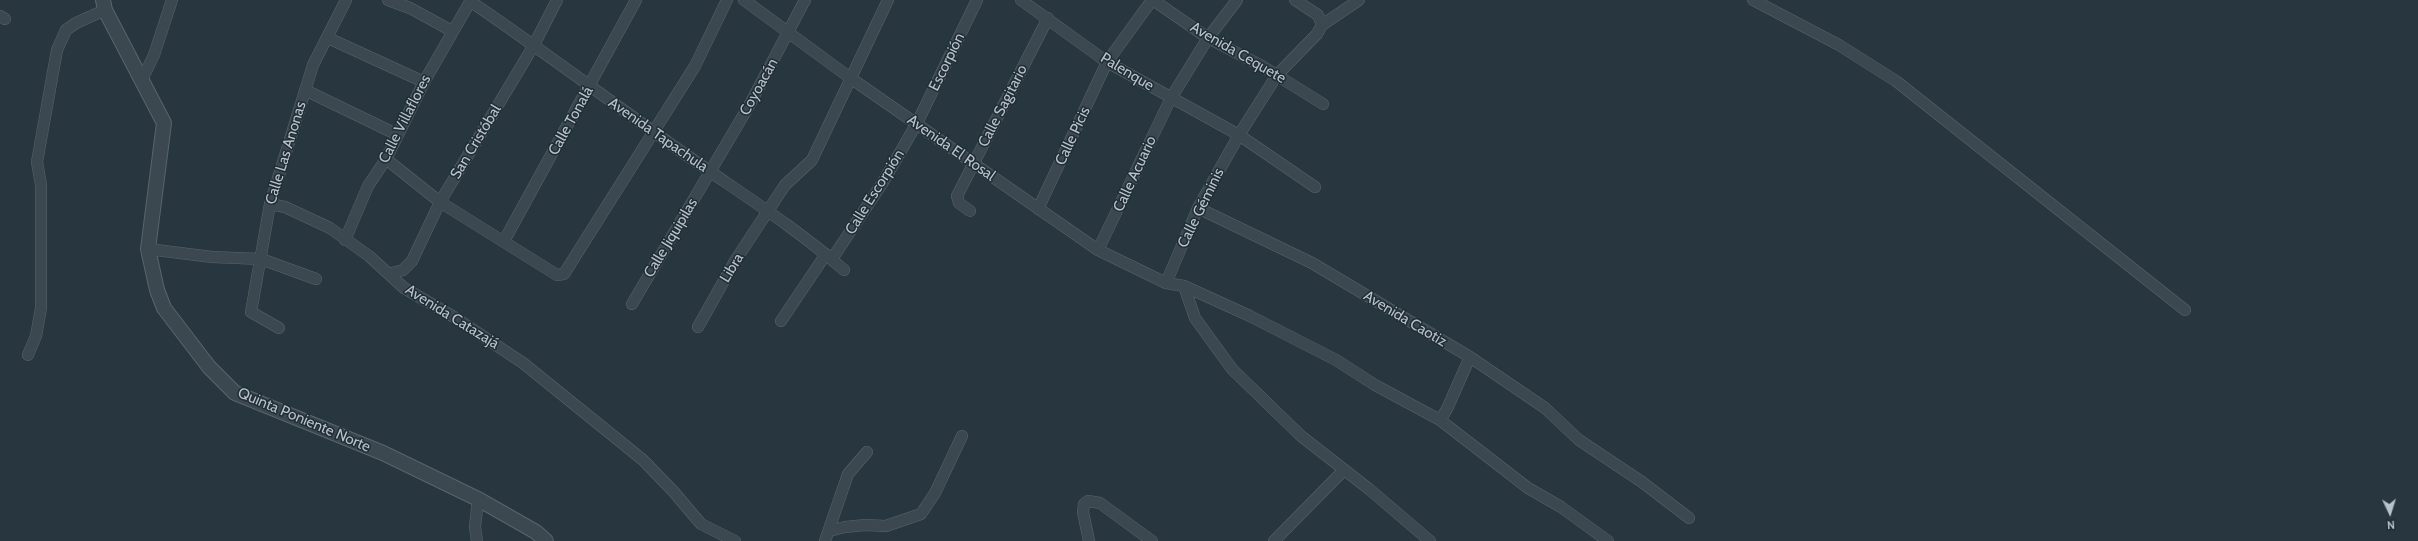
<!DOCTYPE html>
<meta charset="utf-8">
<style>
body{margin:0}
#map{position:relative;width:2418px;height:541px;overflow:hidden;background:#27363f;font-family:Cabin,sans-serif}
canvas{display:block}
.north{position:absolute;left:2370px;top:493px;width:40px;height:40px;-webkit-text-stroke:3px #202d35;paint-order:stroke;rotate:176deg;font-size:11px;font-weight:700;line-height:16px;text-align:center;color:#b8c2ca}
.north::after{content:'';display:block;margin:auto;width:14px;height:18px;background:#b8c2ca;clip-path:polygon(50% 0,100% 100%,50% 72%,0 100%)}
</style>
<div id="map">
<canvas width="2418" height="541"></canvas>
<div class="north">N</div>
</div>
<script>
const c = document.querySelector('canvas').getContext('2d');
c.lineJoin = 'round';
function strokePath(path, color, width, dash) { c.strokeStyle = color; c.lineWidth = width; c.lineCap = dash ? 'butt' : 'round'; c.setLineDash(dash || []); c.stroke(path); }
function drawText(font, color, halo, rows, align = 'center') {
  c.font = font + ' Cabin,sans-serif'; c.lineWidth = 3; c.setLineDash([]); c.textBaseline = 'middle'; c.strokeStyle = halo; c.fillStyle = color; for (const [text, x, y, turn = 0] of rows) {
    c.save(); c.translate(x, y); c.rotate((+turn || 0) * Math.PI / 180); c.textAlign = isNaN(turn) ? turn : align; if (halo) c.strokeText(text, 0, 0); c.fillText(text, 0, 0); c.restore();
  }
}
const minor = new Path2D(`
 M388,0L410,8L452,31
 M744,0L849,77L1098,250L1166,283L1184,286L1250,316L1336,360L1375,385L1440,420L1528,488L1561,507L1608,541
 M1021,0L1107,62L1239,135L1315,187
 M1153,0L1208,38L1262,66L1323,104
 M1753,0L1839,45L1896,81L2185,310
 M470,1C542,50 611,102 682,152C737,191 794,226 844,270
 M0,16L5,19
 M1322,25L1359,0
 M328,38L424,82
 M141,82L154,55L172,0
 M305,90L398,135
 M386,159L440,202L557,275L564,274L695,66L727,0
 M270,204L285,207L330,228L369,256L404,288L454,317L523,363L643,460L673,491L701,524L735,541
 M1198,208L1312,263L1470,357L1545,408L1579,440L1642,482L1689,518
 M1038,209L1107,62L1152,0
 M970,211L959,203L957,196L1048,18
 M345,240L368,186L386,159L424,82L471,0
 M504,241L636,0
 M148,249L212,257L261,259L316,279
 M1098,250L1171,98L1208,38L1237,0
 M832,259L883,182L917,123L977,0
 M389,274L403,270L412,261L440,202L534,45L557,0
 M1166,283L1198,208L1239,135L1277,75L1317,34L1322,25L1318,15L1295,0
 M1184,286L1195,318L1232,369L1301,436L1369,489L1430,541
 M632,304L750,104L805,0
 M781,321L826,254
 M698,327L735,261L785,185L812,160L888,0
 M279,328L251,312L270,204L313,65L346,0
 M28,355L36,336L41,308V185L37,162L57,50L66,30L76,23L105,10
 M1440,420L1447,409L1470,357
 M829,531L845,527L865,525L886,526L921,514L935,493L962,436
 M477,541L475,527L478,499
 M825,541L848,474L867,452
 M1089,541L1083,512L1084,504L1088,501L1100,503L1152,541
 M1274,541L1343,471`);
const tertiary = new Path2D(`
 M103,0L105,10L164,123L148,249L157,290L164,308L209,367L235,393L383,453L478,499L536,532L546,541`);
const streetNames = [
 ["Avenida Cequete",1238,53,30],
 ["Escorpión",947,62,-64],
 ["Palenque",1127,72,31],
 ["Coyoacán",759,87,-61],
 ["Calle Sagitario",1003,106,-63],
 ["Calle Villaflores",405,119,-63],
 ["Calle Tonalá",571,121,-61],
 ["Avenida Tapachula",658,135,35],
 ["Calle Picis",1073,136,-65],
 ["San Cristóbal",476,142,-59],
 ["Avenida El Rosal",951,148,35],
 ["Calle Las Anonas",286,153,-73],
 ["Calle Acuario",1135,174,-65],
 ["Calle Escorpión",875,192,-58],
 ["Calle Géminis",1201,208,-64],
 ["Calle Jiquipilas",671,238,-59],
 ["Libra",732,268,-59],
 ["Avenida Catazajá",452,317,32],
 ["Avenida Caotiz",1405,319,31],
 ["Quinta Poniente Norte",304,420,23]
];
strokePath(minor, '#59656d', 12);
strokePath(tertiary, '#59656d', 16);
strokePath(minor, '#3b484f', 11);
strokePath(tertiary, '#3b484f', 14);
drawText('15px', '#b8c2ca', '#202d35', streetNames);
</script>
